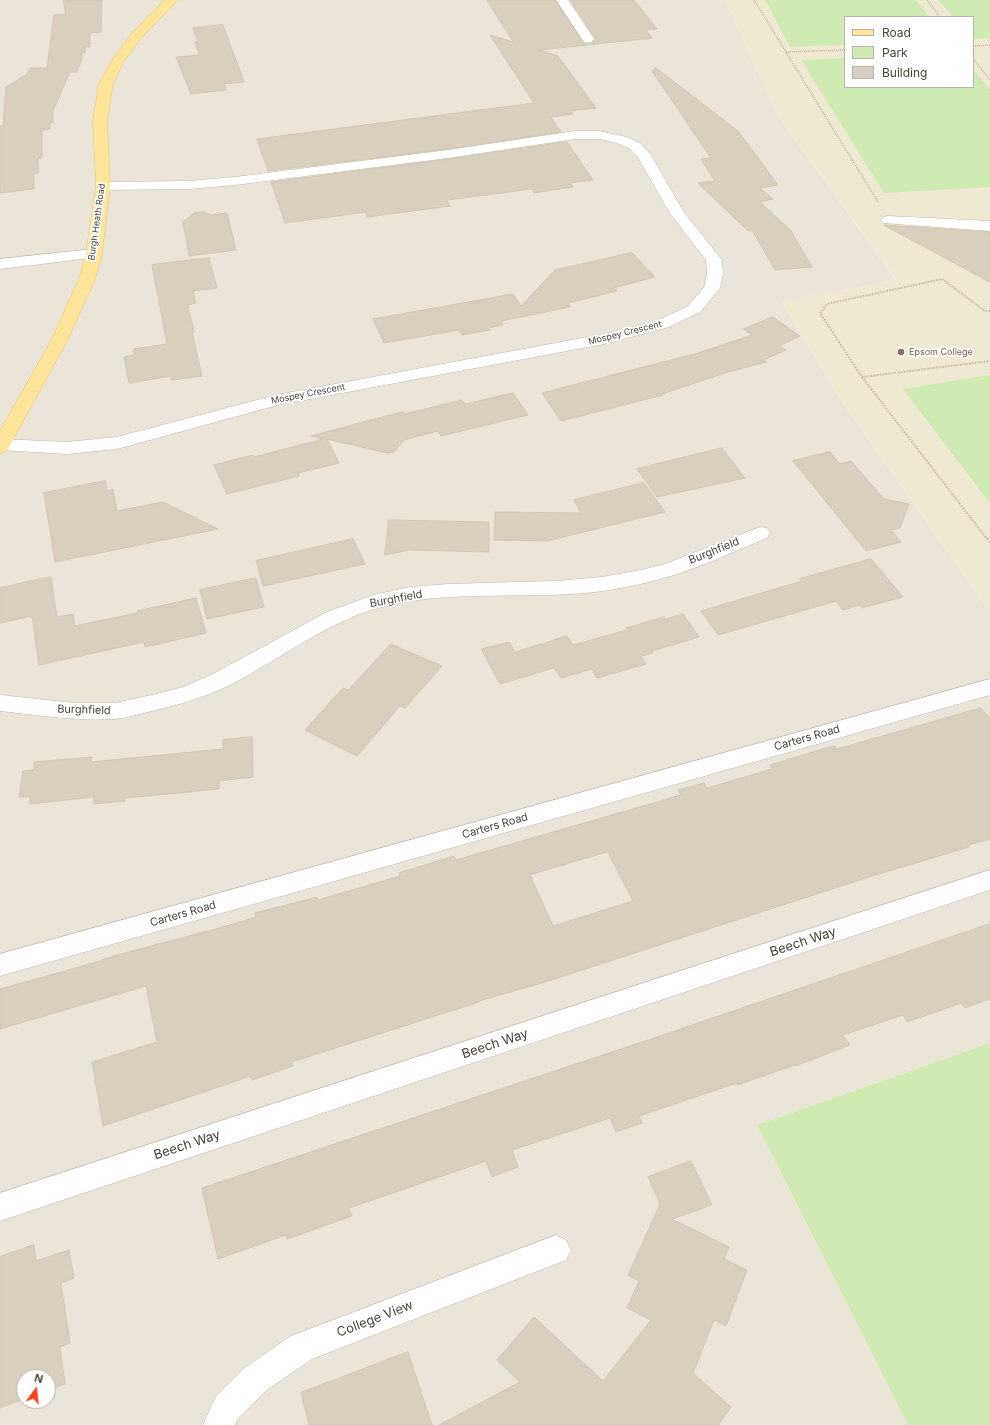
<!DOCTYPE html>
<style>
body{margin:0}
#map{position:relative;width:990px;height:1425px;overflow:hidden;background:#f6f2ea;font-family:Inter,sans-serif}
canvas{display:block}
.legend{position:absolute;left:844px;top:16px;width:130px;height:72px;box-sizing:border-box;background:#fff;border:1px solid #b7b4af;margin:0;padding:5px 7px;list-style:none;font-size:12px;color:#4a4337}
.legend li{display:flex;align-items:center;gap:8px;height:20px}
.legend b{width:20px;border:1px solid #b7b4af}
.north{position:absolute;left:16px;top:1369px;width:40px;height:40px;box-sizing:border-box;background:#fff;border:1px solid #b7b4af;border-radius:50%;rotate:15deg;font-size:11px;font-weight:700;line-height:16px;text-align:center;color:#4a4337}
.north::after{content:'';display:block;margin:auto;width:14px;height:18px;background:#ff4018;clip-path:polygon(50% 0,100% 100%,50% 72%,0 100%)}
</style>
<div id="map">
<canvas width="990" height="1425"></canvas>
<ul class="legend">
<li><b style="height:5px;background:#ffe59a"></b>Road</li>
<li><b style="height:11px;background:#d0ebb1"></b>Park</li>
<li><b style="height:11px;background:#d8cfbf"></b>Building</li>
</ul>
<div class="north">N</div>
</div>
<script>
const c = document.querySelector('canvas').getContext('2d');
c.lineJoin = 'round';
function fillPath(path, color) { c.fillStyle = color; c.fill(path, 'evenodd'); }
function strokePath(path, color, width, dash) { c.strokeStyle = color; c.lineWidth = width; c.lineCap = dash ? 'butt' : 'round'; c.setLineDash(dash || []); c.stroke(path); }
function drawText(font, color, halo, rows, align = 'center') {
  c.font = font + ' Inter,sans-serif'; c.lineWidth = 3.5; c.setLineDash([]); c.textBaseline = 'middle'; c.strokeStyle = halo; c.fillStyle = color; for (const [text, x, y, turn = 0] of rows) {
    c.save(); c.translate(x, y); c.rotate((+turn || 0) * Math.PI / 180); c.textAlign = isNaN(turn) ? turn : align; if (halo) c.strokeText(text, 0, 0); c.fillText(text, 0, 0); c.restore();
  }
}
const residential = new Path2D(`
 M0,0H725L778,116L896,280L782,302L842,402L990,612V1043L757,1125L908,1425H0ZM24,1377H48V1401H24Z`);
const education = new Path2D(`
 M725,0H990V612L842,402L782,302L896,279L778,116ZM845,17H973V87H845Z`);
const green = new Path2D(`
 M765,0H916L929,17H845V45L790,47Z
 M938,0H990V38L973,39V17H953Z
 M845,58V87H973V69L990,90V187L884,193L801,60Z
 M990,375V503L903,389Z
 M990,1043V1425H908L757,1125Z`);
const building = new Path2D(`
 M64,0H102L101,32L90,33V47H85V53H82V59L77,72H70L53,111V123H50V129L42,130V158H38L39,173H34V189L0,193V126H3L6,87L27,74L30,68H47L54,15L65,14Z
 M487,0H555L584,44H592L595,38L570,0H634L657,29L646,30L652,38L540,50L558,56L596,108L570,111L573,114L551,117L561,132L448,149L268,171L257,139L534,103L490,35L513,42Z
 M223,25L244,82L224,84L226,90L191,94L176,57L199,55L195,42L198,41L193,28Z
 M656,68L738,131L778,185L760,188L773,199L760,202L791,231L812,267L775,270L752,230L748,231L698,183L715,181L701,159L711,158L652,71Z
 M567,142L593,180L570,183L573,187L534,193L532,189L447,200L450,206L367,217L366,212L285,223L271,182L448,159Z
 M202,212L213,215L227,213L236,250L189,256L183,222L194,213Z
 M884,225L990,232V282Z
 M632,253L655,277L614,288L617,291L568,303L570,307L501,321L503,325L488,328L490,330L462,335L459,330L384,343L373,319L513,294L521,306L555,270Z
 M209,258L217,288L193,291L196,303L188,305L194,332L192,333L202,376L172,380L171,376L129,383L124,357L134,355L133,349L167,344L152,265Z
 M773,317L800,336L779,346L786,350L763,360L766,362L725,373L662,394L663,395L561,421L542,393L698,353L752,335L744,329Z
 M513,393L528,415L441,436L438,431L404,440L394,452L387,453L327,439L339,463L298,473L299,476L227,494L214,465L253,455L254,457L323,439L311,436L378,418L403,412L404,414L462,400L465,404Z
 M722,448L745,478L657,497L637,469Z
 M830,452L840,464L851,461L884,499L909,504L900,528L891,530L901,542L866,551L793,461Z
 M105,481L107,491L113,489L117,511L163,502L218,529L55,562L44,493Z
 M644,483L665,512L547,541L494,540L495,512L581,513L574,500Z
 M389,520L489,522V552L409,550L385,555Z
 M353,539L365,564L263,586L256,561Z
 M871,559L903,597L862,608L860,605L843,610L836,601L718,635L701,611L802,581L800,579Z
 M51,577L57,617L73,614L75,626L137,613V611L196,598L206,633L145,647L144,642L39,665L32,616L0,623V588Z
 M256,578L264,607L207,619L200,590Z
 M683,614L699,637L652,651L653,653L641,656L646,664L597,678L592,669L561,678L554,668L500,684L481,649L509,642L515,652L567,636L573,645L627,630L626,628L664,617L665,619Z
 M391,644L442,666L405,708L400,706L357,756L305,730L343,688L348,690Z
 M981,708L990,719V839L968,845L969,847L869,877L542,983L479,1001V1002L292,1062L293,1066L252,1080L251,1076L103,1126L92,1062L157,1042L146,986L0,1029V989L93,963L117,955L223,927L256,917L255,913L317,897L318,900L400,876L399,873L454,856L456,860L681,795L678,790L704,783L707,788L772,769L770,765L819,750L835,746L836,749ZM608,852L633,901L553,926L530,875Z
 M252,737L253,777L219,781V789L125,798V801L93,804L94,797L29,804L30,797H19L23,771L34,770V762L92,757L91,762L223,749V740Z
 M990,924V999L965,1008L961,1003L907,1022L903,1015L843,1035L850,1045L795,1066V1065L737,1085V1083L639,1116L642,1123L616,1132L610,1118L512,1150L518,1167L492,1177L486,1161L349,1208L352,1216L287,1239L286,1235L218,1259L202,1188L645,1041Z
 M691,1161L712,1205L672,1219L729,1247L724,1259L747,1270L726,1326L714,1320L693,1373L731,1407L718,1425H439L520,1382L497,1360L534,1317L603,1381L651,1320L627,1308L639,1281L628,1275L660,1204L648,1177Z
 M34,1245L36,1261L69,1250L74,1278L61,1283L70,1343L60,1347L65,1384L48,1390V1377H24V1399L0,1408V1257Z
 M408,1352L432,1425H309L301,1393Z`);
const pathFar2 = new Path2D(`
 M754,0L878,202
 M927,0L940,17
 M973,46L990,45
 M786,52L845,50
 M973,58L990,80`);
const pathFar1 = new Path2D(`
 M990,311H985L942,279L827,304L820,313L862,377L990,361
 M862,377L987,539`);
const path = new Path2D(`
 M987,538L990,542`);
const minor = new Path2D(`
 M556,0H568L594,39L592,42H584Z
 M575,131H599L626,137L640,143L651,155L683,211L722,260L723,274L720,288L700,312L669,327L604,344L278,405L117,449L67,454L0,450L1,439L67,442L117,437L276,395L604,334L657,321L688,306L704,287L707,274L706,260L669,212L638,157L630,149L617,143L599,139H575L448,158L235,185L189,189L103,190L98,189L96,186L98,183L103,182L189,181L235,177L448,150Z
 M888,216L990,221V231L883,223L881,220L883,217Z
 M94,249L99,251L102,254L99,257L0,269V259Z
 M760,527L767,528L770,533L767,538C737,550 708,564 677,574C653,582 628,587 603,591C530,601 449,588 378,608C327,622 279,660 232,684C204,698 174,706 144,713C134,715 123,719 112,719C75,721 37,715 0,711V695L74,703H115L156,694L183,687L215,673L327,612L373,595L410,587L448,584L556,581L602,577L641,570L665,564Z
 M990,679V695L0,976V954Z
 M990,870V890L0,1221V1193Z
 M556,1235L566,1240L571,1250L566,1260L312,1359L268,1389L238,1418L235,1425H203L216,1396L246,1367L291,1336Z`);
const major = new Path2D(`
 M165,0H178L141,38L124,61L113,84L107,120L110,186L102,254L95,279L68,339L9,447L6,451L0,453V431L52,339L79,279L86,254L96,186L93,120L99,84L112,60L133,32Z`);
const markers = [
 [901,352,4,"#8d6e63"]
];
const farStreetnames = [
 ["Burgh Heath Road",97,222,-82],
 ["Mospey Crescent",625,333,-14],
 ["Mospey Crescent",308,394,-11]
];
const farEducationnames = [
 ["Epsom College",909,352]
];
const streetNames = [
 ["Burghfield",714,551,-22],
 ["Burghfield",396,599,-11],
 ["Burghfield",84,710,2],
 ["Carters Road",807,738,-16],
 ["Carters Road",495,826,-16],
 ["Carters Road",183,914,-16]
];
const nearStreetnames = [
 ["Beech Way",803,942,-18],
 ["Beech Way",495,1044,-18],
 ["Beech Way",187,1145,-18],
 ["College View",375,1319,-21]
];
fillPath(residential, '#eae5d8');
fillPath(education, '#efe8d3');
fillPath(green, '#d0ebb1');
fillPath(building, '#d8cfbf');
strokePath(building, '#d3c7b1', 1);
strokePath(minor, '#c2bbac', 1);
strokePath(major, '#eac564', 1);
strokePath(pathFar2, '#c4b79c', 1.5, [1, 1]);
strokePath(pathFar1, '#c4b79c', 2, [1.5, 1.5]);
strokePath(path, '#c4b79c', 2.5, [2, 2]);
fillPath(minor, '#fff');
fillPath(major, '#ffe59a');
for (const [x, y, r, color] of markers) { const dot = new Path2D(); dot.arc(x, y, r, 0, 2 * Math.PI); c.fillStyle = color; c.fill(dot); strokePath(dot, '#fff', 1.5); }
drawText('9px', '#4a4337', '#fff', farStreetnames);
drawText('9px', '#785e54', '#fff', farEducationnames, 'left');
drawText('11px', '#4a4337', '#fff', streetNames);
drawText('13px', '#4a4337', '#fff', nearStreetnames);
</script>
